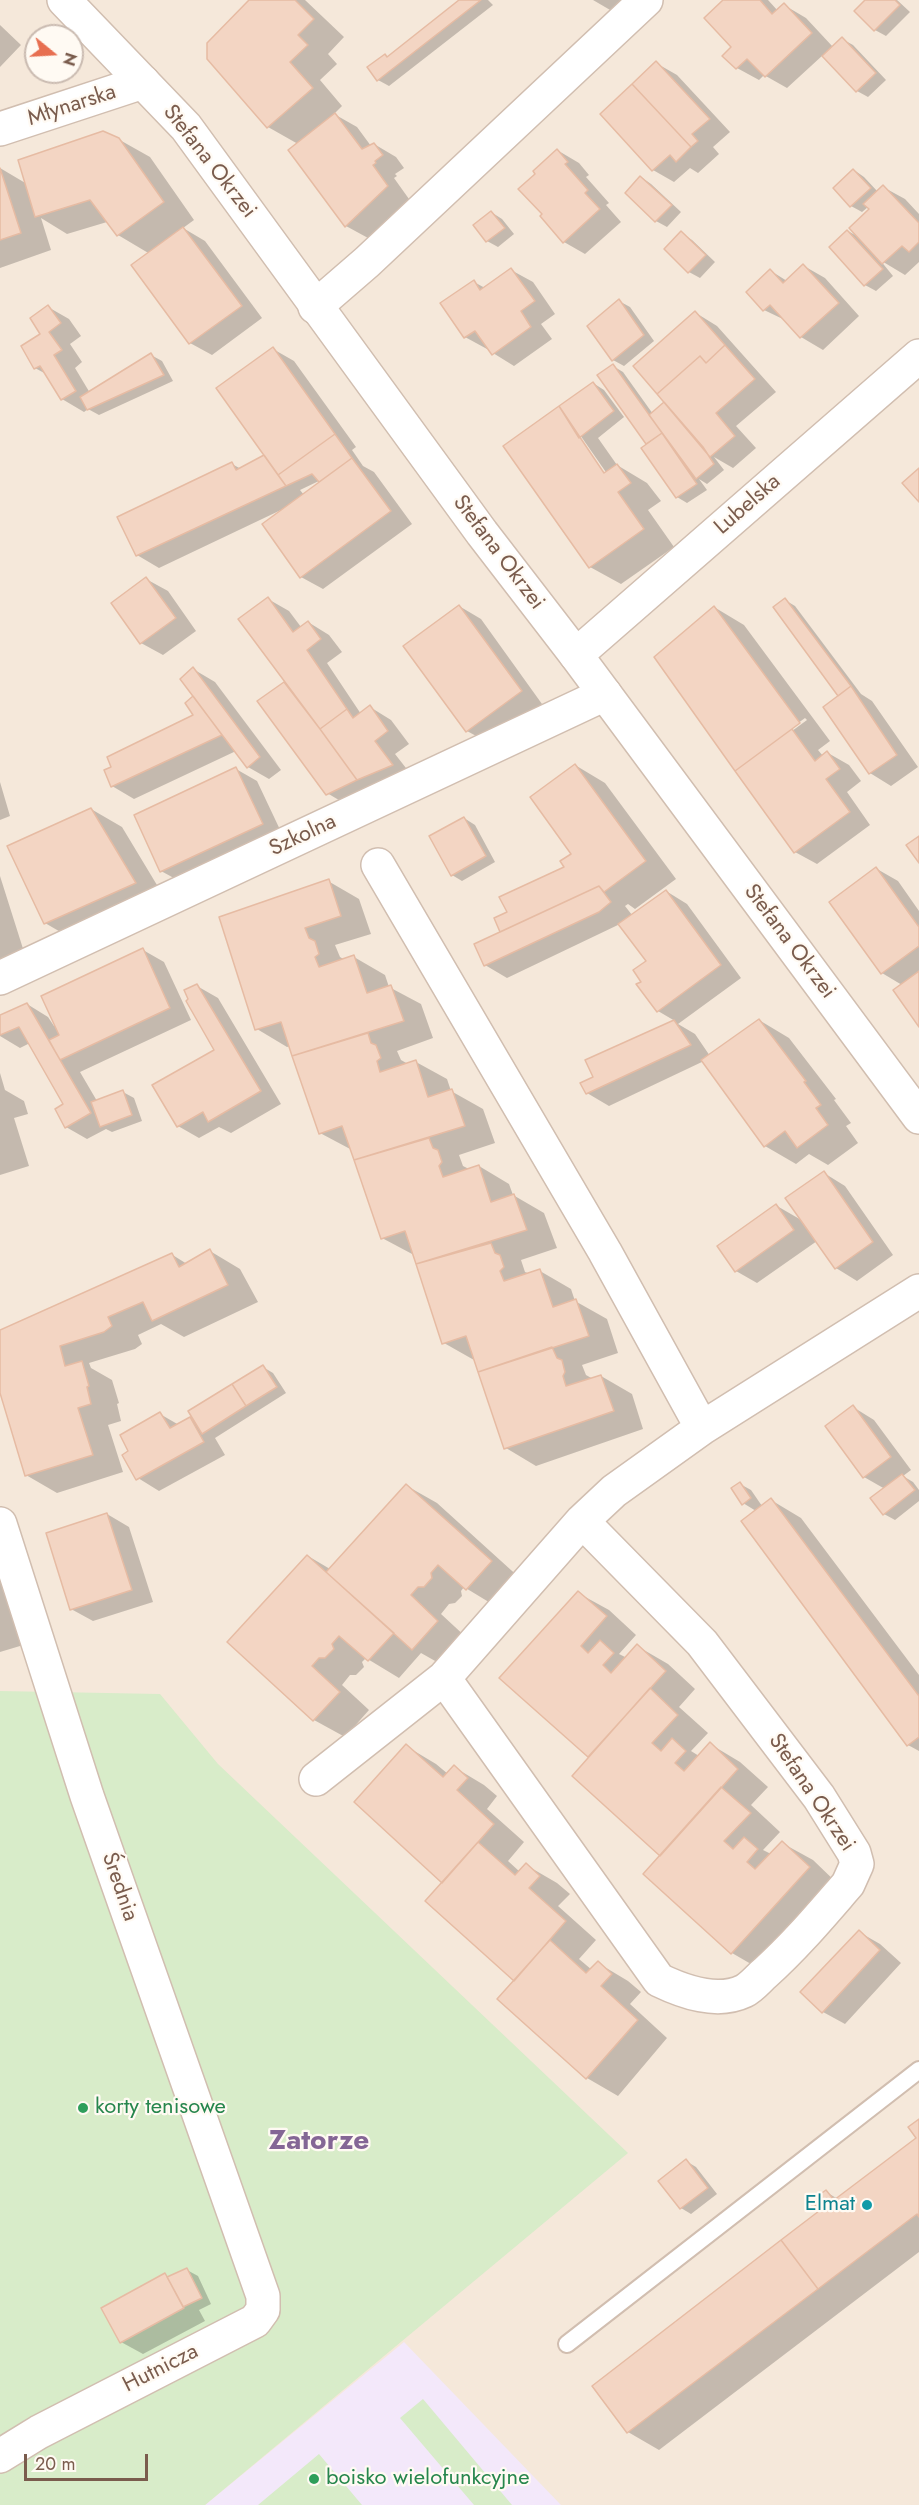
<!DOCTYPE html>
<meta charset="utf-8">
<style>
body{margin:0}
#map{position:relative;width:919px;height:2505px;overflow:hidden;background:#fdf6ec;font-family:Jost,sans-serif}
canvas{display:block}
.north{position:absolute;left:24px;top:24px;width:60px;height:60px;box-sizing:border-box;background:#fffaf3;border:2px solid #cabbb1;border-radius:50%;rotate:108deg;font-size:16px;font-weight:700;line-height:24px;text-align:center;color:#7a5c4d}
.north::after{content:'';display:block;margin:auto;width:21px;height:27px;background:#e76f51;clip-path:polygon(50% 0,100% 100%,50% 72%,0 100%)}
.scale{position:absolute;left:24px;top:2454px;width:124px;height:27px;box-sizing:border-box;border:3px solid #7a5c4d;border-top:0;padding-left:8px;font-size:18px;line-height:21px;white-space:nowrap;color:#7a5c4d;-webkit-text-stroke:4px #fffaf3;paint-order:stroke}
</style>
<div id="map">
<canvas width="919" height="2505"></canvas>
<div class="north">N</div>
<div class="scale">20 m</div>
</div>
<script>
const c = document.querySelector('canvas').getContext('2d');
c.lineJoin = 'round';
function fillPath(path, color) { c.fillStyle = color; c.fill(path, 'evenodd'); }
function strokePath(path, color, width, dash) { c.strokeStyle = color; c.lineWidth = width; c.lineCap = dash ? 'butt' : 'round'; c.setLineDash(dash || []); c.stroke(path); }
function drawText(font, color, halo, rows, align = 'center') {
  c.font = font + ' Jost,sans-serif'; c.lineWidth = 4.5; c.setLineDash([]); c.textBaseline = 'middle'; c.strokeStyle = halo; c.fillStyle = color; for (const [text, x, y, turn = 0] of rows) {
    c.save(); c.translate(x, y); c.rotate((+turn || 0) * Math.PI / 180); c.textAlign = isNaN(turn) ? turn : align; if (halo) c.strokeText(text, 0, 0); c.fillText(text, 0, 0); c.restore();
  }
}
const residential = new Path2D(`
 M0,0H919V2505H0ZM36,36H72V72H36Z`);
const education = new Path2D(`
 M404,2342L561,2505H205Z`);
const green = new Path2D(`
 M0,1691L160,1694L218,1764L628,2153L205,2505H0Z
 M423,2399L512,2505H474L400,2418Z
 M319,2454L362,2505H258Z`);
const shadow = new Path2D(`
 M251,0H305L344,37L328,54L337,64L320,80L342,106L334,114L357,127L371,146L374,144L396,157L404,168L395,174L397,176L394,178L409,199L368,238L346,226L298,144L268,127Z
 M461,0H488L493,5L389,86L378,80L385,56L389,58Z
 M593,0H631L617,14Z
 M726,0H768L778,11L784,5L806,18L833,47L842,39L853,45L886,80L868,97L857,91L823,55L787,88L764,75L759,80L737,68Z
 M867,0H897L910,12L886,36L875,30Z
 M0,25L21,45L0,67Z
 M656,63L677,75L730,132L713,147L719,154L698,173L690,168L674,182L653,170Z
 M118,139L150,157L194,220L183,228L205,241L262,318L212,355L190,343L150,254L118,235L107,222L67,234L41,218L51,250L0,268V168L27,184Z
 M557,150L579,163L589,175L586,177L609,203L606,205L621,222L585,254L564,242Z
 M854,170L864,177L878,192L883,187L905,199L919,214V262L905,275L880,260L893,276L876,291L865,285L848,231L860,238L871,209L868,207L862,212L851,206L835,188Z
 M641,177L651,184L681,212L667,227L656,221Z
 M491,212L502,219L514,234L498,247L487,241Z
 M681,233L692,240L715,262L700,278L689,272Z
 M804,266L825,278L859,316L823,350L801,337L787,321L764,310L771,271L787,281Z
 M511,270L533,282L555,314L541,324L552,339L514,366L493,353L489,348L487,349L465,337L474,282L485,288Z
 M619,301L630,307L654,341L624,366L613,360L589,326Z
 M48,307L69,319L81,336L70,344L82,362L75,368L90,393L151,355L162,361L173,381L99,415L88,409L84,412L62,399L46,374L35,368Z
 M696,313L717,326L776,392L736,426L756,448L733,468L714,457L724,470L707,484L699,479L707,490L687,503L677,497L648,444L600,375L613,366L623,372L653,414L666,403Z
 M273,349L294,361L356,447L352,450L363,466L374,472L412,524L323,589L301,577L281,510L159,568L137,555L232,464L241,469L266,455ZM323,479L304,495L300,490Z
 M593,383L604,390L624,417L598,438L617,465L647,483L661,501L648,510L674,547L621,584L590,567L564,412ZM575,432H578L610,478L607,480Z
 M146,579L168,591L196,631L163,655L141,643Z
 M268,599L289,611L301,627L308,622L329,635L342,652L327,663L361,714L370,707L391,720L409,744L395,754L413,777L349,806L327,793L259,702L286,682Z
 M785,600L795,606L861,694L872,701L918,767L891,786L870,773L840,696Z
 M459,606L481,619L542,704L489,743L467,731Z
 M714,607L744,625L830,741L818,750L823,756L828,753L849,765L861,781L847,792L870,825L817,864L795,852L656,658ZM805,718L807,720L746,765V761Z
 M193,669L215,682L281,770L269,779L248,767L236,751L134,799L112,786L195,716Z
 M575,765L605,783L676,879L635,909L628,904L625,906L632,915L666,891L687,904L741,978L678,1024L695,1034L710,1056L759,1020L789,1038L836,1099L834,1100L851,1123L846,1126L858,1143L828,1165L809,1154L796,1164L765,1146L704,1061L609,1106L587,1093L595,1078L587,1061L675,1021L658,1011L643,982L648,961L620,924L507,978L485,965L502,933L509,913L567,868L573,854Z
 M236,769L257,781L283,836L183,883L161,871Z
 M0,782L10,816L0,820Z
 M91,809L122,827L166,900L76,941L45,923Z
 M464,818L475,825L495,862L462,881L452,875Z
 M877,869L898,881L919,911V1024L902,985L882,973Z
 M0,876L25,955L6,963L0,960Z
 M328,881L359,899L371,934L335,945L340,957L345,960L354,957L385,975L389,987L421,1004L433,1038L397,1051L401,1060L408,1064L416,1062L447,1079L451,1091L483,1109L495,1143L459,1155L463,1166L469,1169L479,1166L509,1184L513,1195L544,1213L557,1248L521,1260L525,1272L530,1274L540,1271L571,1289L575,1301L607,1319L618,1353L582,1365L586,1375L593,1379L601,1376L632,1394L643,1429L536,1466L506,1448L474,1360L444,1343L414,1255L382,1238L352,1150L320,1133L291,1046L287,1047L257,1029L221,918Z
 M143,950L164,962L191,1020L80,1072L97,1101L123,1092L134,1098L142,1121L112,1132L106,1129L87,1139L66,1127L65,1104L30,1043L20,1048L0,1036V1016L27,1004L48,1017L54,1026Z
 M197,986L218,998L281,1104L231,1133L219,1127L199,1138L178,1126L216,1050Z
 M0,1073L5,1090L24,1101L28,1114L14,1118L29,1166L0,1175Z
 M824,1173L845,1186L893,1255L857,1281L836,1268L817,1241L757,1283L736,1271L777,1206L803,1221Z
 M210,1251L240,1269L258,1302L184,1337L161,1324L138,1335L142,1344L135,1349L89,1363L91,1368L112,1380L119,1403L117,1404L121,1421L108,1425L123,1472L57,1493L26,1475L0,1388V1332L171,1254L187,1264Z
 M263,1367L273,1373L286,1393L215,1438L225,1455L159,1491L138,1478L130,1452L160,1414L179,1425L190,1419L197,1423Z
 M853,1407L874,1420L911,1470L903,1476L913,1482L919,1490V1501L895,1520L884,1514L885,1489L864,1477Z
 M740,1484L751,1490L762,1506L771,1500L801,1518L919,1675V1751L908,1745L743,1521L756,1511L743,1503Z
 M407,1486L437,1503L522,1580L497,1607L464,1587L461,1591L462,1596L455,1603L449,1604L441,1614L468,1639L444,1666L421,1653L399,1678L366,1658L362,1662L364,1667L356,1675H350L342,1685L369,1710L345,1737L314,1720L229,1642L308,1556L330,1569Z
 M107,1514L129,1527L153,1602L93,1621L71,1609Z
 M0,1548L30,1643L0,1652Z
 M578,1593L609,1610L636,1635L619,1654L627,1658L637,1646L668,1664L695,1689L679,1707L708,1733L691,1751L699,1756L710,1744L740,1762L768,1787L751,1805L780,1832L763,1850L771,1854L782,1843L813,1860L839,1885L763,1971L732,1953L645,1874L662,1855L590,1757L501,1678Z
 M406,1746L436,1764L448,1774L454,1767L484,1785L497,1796L487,1809L524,1842L508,1861L520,1872L526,1865L557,1883L570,1894L558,1906L596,1940L579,1959L592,1970L598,1963L628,1981L641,1992L630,2004L667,2038L618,2096L587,2078L499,1999L516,1981L444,1883Z
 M859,1932L880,1944L901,1963L845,2024L823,2012Z
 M919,2121V2252L659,2450L628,2432L594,2386L821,2211L826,2192L838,2199L918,2138Z
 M686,2161L696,2167L717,2194L691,2214L681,2208Z
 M187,2270L198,2276L211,2304L199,2310L205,2321L143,2354L121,2342L165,2275L170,2278Z`);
const building = new Path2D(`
 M249,0H295L314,19L298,35L308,45L290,62L313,88L267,128L207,59V43Z
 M459,0H481L377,81L367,67L385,54L387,57Z
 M723,0H760L772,14L784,3L812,33L765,77L747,59L736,69L722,56L731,47L704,18Z
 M865,0H895L900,5L874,31L854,11Z
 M842,37L876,73L856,92L822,56Z
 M656,61L710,119L692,134L698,141L691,147L632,84Z
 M632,84L691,147L676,162L670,155L652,171L600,114Z
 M335,113L362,149L374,143L383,155L375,161L376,163L373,165L388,186L345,227L288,150Z
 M103,131L119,138L164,202L117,236L90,200L35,217L18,160Z
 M557,149L568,162L565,164L588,190L585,193L600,209L563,243L540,216L542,214L518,189L535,174L533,171Z
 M0,168L21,233L0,240Z
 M853,169L871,188L850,207L833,188Z
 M640,176L672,205L655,222L625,193Z
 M883,185L919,223V242L909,252L902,246L882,264L849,228L869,209L863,204Z
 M491,211L505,228L486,242L473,225Z
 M183,227L242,306L189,344L131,265Z
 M847,230L883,269L864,286L829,247Z
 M681,231L706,255L688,273L664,249Z
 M803,264L839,303L800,338L770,305L763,311L746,292L770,269L783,283Z
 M511,268L535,301L521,311L531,327L492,355L475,331L464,338L440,303L474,280L480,290Z
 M619,299L644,335L612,361L587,326Z
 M48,305L61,323L49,332L62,350L54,355L76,391L61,400L40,366L34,369L21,346L40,334L30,318Z
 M695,311L725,345L706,363L700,356L657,394L633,366Z
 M725,345L755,379L716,413L735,436L710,457L657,394L700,356L706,363Z
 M273,347L335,434L278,475L216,388Z
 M151,353L164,375L87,410L80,397Z
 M613,364L662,433L646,444L597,375Z
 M593,382L614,411L579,438L559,406Z
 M664,402L703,447L714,464L696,479L649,415Z
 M559,406L604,473L617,464L631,483L618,492L644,529L589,568L503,446Z
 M662,433L697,484L676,498L641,448Z
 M335,434L352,458L319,482L312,474L286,486L278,475Z
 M264,455L286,486L136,556L117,517L232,462L236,470Z
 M352,458L391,511L300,578L262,524Z
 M919,468V502L902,483Z
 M146,577L176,618L140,644L111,603Z
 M268,597L293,632L308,621L321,639L307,650L347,709L320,729L238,619Z
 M785,598L851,686L838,696L773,607Z
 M459,605L522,691L466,732L403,646Z
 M714,606L800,723L735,771L654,657Z
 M193,667L260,757L247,768L180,679Z
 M284,682L320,729L357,780L326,795L257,701Z
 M851,686L897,755L869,774L823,707Z
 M193,696L222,735L111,787L104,770L111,767L107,757L193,715L185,703Z
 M370,705L388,731L375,741L393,765L357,780L320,729L347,709L353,718Z
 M792,729L815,761L827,751L840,769L826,779L850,812L794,853L735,771Z
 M575,764L646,861L604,892L599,886L500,932L494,918L507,912L499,897L564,867L560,861L571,854L530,797Z
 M236,767L263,824L160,872L134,815Z
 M91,808L136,883L44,924L7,846Z
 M464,817L486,856L451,876L429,836Z
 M919,836V863L906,845Z
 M876,867L919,927V946L881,974L829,902Z
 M329,879L341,916L305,928L309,938L315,941L319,954L315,957L319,967L354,955L367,993L391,985L404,1021L292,1056L281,1022L255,1030L219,917Z
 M599,886L611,902L599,912L484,966L474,944Z
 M666,890L721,965L657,1012L636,984L641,982L633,970L646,961L618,924Z
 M143,948L170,1008L60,1060L49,1040L59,1035L41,996Z
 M919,971V1027L893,990Z
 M197,984L261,1091L208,1122L203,1112L177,1127L152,1085L214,1050L186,1001L188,999L184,990Z
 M27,1003L91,1113L65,1128L55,1109L63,1104L19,1027L0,1035V1015Z
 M759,1019L806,1081L804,1082L821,1105L816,1108L828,1125L797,1148L785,1131L764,1147L701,1060Z
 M674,1020L691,1045L586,1094L580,1083L593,1077L585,1060Z
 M368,1033L371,1043L376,1045L381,1058L377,1061L380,1072L416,1060L428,1097L452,1089L465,1126L354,1160L342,1126L319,1134L292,1056Z
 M123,1090L132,1115L100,1127L91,1102Z
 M429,1138L433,1148L438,1150L442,1162L439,1166L443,1177L479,1165L491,1202L514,1194L527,1230L416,1264L405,1231L381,1239L354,1160Z
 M824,1171L873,1242L835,1269L785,1198Z
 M776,1204L794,1230L735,1272L717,1246Z
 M491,1243L495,1253L500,1255L504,1267L500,1271L504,1281L540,1269L553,1307L576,1299L589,1336L478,1372L466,1336L442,1344L416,1264Z
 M210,1249L228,1285L152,1321L143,1302L108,1317L112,1326L104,1332L60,1346L65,1366L82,1361L89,1386L87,1387L91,1404L78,1408L93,1455L25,1476L0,1393V1330L172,1253L179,1267Z
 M552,1347L557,1358L562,1360L565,1372L563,1376L566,1386L601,1375L614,1411L504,1449L478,1372Z
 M263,1365L277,1387L246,1406L232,1384Z
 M232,1384L246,1406L202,1434L188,1411Z
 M853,1405L891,1457L863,1478L825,1426Z
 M160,1412L170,1428L190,1417L204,1442L136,1480L122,1455L128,1451L120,1435Z
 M902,1474L915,1490L883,1515L870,1498Z
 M740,1482L751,1498L742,1505L731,1488Z
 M406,1484L492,1561L466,1590L438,1565L431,1573L432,1578L424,1587H418L411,1595L438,1621L412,1650L326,1572Z
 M771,1498L919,1696V1737L907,1746L741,1521Z
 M107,1513L132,1590L70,1610L46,1533Z
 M307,1555L394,1633L368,1661L339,1636L332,1644L334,1649L325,1658H319L312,1666L340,1692L313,1721L227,1642Z
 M578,1591L607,1616L581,1646L588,1653L600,1640L614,1653L603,1665L611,1673L637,1644L666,1671L588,1757L499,1678Z
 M650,1688L678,1715L652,1743L661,1751L672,1738L686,1751L675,1763L684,1771L710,1742L738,1769L660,1856L572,1776Z
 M406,1744L443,1777L454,1765L468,1778L457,1790L494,1824L442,1883L354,1802Z
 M721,1787L751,1813L724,1841L733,1849L744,1837L758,1849L747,1862L755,1869L782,1841L810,1867L731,1954L643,1874Z
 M478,1842L515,1875L526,1863L540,1876L529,1888L566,1921L514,1981L425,1901Z
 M859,1930L880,1950L822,2013L800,1992Z
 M550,1940L586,1973L598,1961L612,1974L601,1986L638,2020L586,2079L497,1999Z
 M919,2119V2217L917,2214L818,2289L781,2240L819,2211L812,2200L826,2190L834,2200L916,2138L908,2127Z
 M686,2159L708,2188L680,2209L658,2181Z
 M781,2240L818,2289L627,2433L592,2386Z
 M187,2268L202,2298L183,2307L167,2277Z
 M165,2273L184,2308L120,2343L101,2308Z`);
const service = new Path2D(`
 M567,2344L919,2070`);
const minor = new Path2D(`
 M0,129L143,82
 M315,307L367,262L646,0
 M576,655L919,356
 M378,865L605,1252L702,1428
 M0,978L605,694
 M0,1524L87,1796L263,2296V2310L255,2321L39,2432L0,2456
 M444,1678L659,1980C684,1992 717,2004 744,1991C752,1987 759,1978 765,1973C796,1945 821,1915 848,1884L857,1864L854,1853L819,1797L702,1643L582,1521
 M316,1779L444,1678L582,1521L614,1491L702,1428L919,1291`);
const tertiary = new Path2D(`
 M64,0L186,127L482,533L576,655L919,1117`);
const markers = [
 [83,2108,6,"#2e9e5b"],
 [867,2205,6,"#0f9aa8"],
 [314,2479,6,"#2e9e5b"]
];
const streetNames = [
 ["Młynarska",72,106,-18],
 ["Stefana Okrzei",209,162,52],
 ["Lubelska",748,505,-41],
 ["Stefana Okrzei",498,553,53],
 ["Szkolna",303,836,-25],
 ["Stefana Okrzei",789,942,53],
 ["Stefana Okrzei",811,1793,56],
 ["Średnia",119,1887,71],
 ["Hutnicza",161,2369,-27]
];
const leisureNames = [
 ["korty tenisowe",95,2108],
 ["boisko wielofunkcyjne",326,2479]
];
const cultureNames = [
 ["Elmat",855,2205]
];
const districtNames = [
 ["Zatorze",319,2142]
];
fillPath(residential, '#f5e8da');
fillPath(education, '#f3e8fa');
fillPath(green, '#d8ecc9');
fillPath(shadow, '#0003');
fillPath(building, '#f3d5c3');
strokePath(building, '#e6bba3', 1.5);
strokePath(service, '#d1beb0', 20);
strokePath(minor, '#d1beb0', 36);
strokePath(tertiary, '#d1beb0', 36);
strokePath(service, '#fff', 16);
strokePath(minor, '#fff', 33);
strokePath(tertiary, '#fff', 33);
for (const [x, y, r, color] of markers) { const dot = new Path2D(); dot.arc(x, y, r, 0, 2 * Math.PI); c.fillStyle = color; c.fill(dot); strokePath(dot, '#fffaf3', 2); }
drawText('22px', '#7a5c4d', '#fffaf3', streetNames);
drawText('22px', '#27864d', '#fffaf3', leisureNames, 'left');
drawText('22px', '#0d838f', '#fffaf3', cultureNames, 'right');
drawText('bold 28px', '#846695', '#fffaf3', districtNames);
</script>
